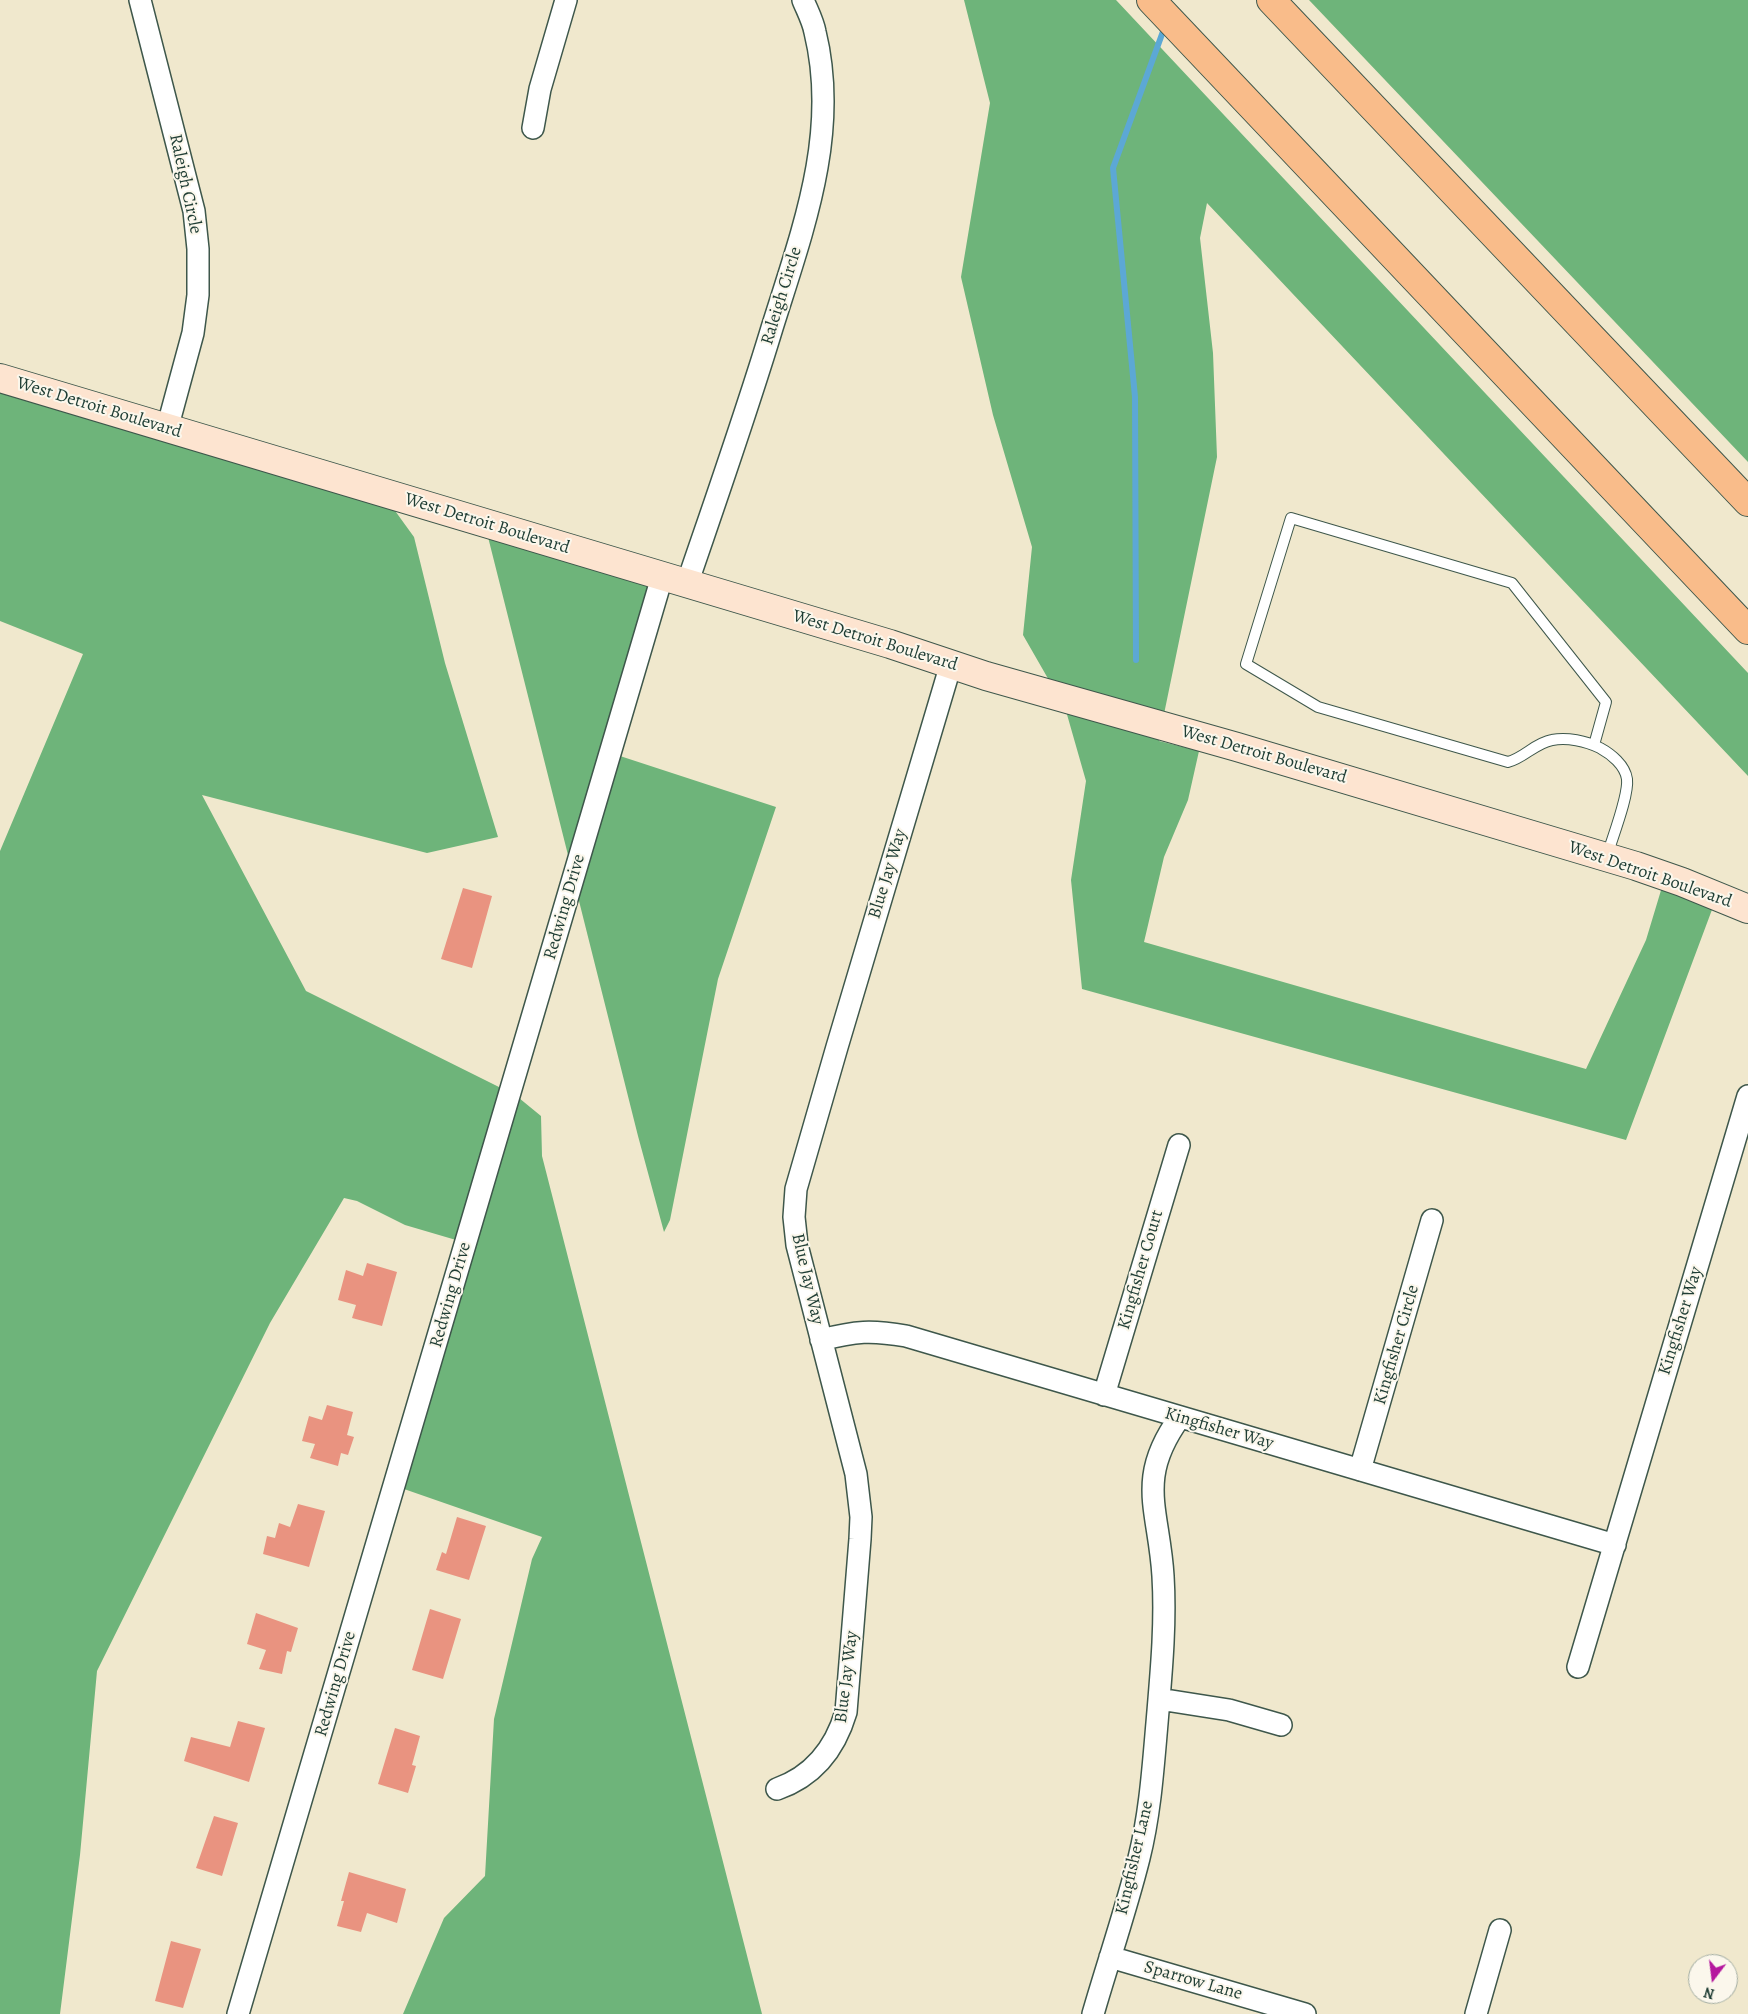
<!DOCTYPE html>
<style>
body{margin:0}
#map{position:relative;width:1748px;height:2014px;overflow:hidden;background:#f0e8cd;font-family:Alegreya,serif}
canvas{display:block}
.north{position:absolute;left:1688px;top:1954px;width:50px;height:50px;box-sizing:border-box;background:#fbf7ec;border:1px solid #a3ada2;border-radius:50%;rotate:195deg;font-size:14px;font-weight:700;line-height:20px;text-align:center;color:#1f3d34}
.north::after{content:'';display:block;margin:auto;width:18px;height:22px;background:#b5179e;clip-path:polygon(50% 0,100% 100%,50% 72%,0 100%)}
</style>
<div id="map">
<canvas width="1748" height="2014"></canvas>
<div class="north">N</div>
</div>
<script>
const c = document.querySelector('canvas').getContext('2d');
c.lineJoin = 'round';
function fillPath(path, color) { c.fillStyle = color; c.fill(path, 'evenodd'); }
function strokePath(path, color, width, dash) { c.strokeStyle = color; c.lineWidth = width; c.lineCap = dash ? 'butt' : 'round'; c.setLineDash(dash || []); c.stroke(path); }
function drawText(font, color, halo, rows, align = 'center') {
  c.font = font + ' Alegreya,serif'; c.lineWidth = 4; c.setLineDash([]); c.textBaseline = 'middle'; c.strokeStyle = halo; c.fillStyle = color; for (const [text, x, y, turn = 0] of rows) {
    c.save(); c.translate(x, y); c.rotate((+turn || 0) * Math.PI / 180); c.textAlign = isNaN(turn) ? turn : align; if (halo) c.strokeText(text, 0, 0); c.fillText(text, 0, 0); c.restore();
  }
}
const forest = new Path2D(`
 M964,0H1116L1748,673V776L1207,203L1200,238L1213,353L1217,457L1164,714L1050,682L1023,635L1032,547L993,415L961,277L990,103Z
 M1309,0H1748V462Z
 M0,391L393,508L414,537L445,663L498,837L427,853L202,795L306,991L501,1088L456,1240L405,1225L357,1201L344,1198L270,1323L97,1671L80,1855L60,2014H0V851L83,654L0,621Z
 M488,537L649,585L569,859Z
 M1066,711L1159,737V741L1199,751L1188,800L1164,857L1144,942L1586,1069L1646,940L1662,887L1713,907L1626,1140L1082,989L1071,880L1086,781Z
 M620,756L776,807L718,979L670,1220L664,1232L638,1136L578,897Z
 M519,1098L541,1116L542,1156L762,2014H403L444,1918L485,1876L494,1719L532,1559L542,1537L404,1489Z`);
const stream = new Path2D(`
 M1136,660L1135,397L1113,168L1165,26`);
const building = new Path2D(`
 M463,888L492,896L472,968L441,959Z
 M367,1263L397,1272L382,1326L352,1318L356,1305L338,1300L346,1270L363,1276Z
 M327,1405L353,1412L347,1435L354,1437L348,1455L341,1453L338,1466L310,1458L315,1444L302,1441L309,1416L322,1420Z
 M298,1504L325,1511L309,1567L263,1554L267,1536L275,1538L279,1523L290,1527Z
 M457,1517L486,1526L469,1580L436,1570L442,1552L446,1554Z
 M430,1609L461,1619L443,1679L412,1670Z
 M256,1613L298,1628L291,1652L287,1651L282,1674L259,1669L266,1650L247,1644Z
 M238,1721L265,1728L249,1782L184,1761L191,1737L230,1747Z
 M395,1728L420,1736L412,1765L416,1766L408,1793L378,1784Z
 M214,1816L238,1823L222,1876L196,1868Z
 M349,1872L406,1889L397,1923L367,1913L361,1932L337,1926L344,1901H341Z
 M171,1941L201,1949L183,2008L155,2001Z`);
const lane = new Path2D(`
 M1594,745L1606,702L1512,583L1291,518L1246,664L1318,707L1508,762C1524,758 1535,743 1552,740C1567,737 1586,741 1600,748C1611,754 1625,765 1627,779C1629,796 1612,838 1607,856`);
const street = new Path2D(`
 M140,0L194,211L198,249V295L193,333L167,429
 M533,128L540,89L566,0
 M687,584C716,499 746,414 772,328C802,232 840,134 815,32C813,21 807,10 803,0
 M821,1340C856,1331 871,1330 906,1336L1615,1545
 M1104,1395L1179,1145
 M1360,1470L1432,1220
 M1578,1667L1748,1096
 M1159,1699L1229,1710L1281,1725
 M777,1789C814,1776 835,1749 846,1712L860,1539L861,1517L856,1474L797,1245L794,1217L796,1189L837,1047L951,664
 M1110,1957L1305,2014
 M238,2014L662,577
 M1093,2014C1108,1962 1126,1910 1139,1858C1150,1814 1153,1769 1157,1723C1161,1675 1166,1625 1163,1576C1159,1509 1135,1479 1180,1417
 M1476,2014L1500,1930`);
const secondary = new Path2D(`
 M0,378L890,644L986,676L1237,747L1636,866L1682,882L1748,909`);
const highway = new Path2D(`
 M1151,0L1748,630
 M1271,0L1748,502`);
const streetNames = [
 ["Raleigh Circle",185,184,78],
 ["Raleigh Circle",782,296,-73],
 ["West Detroit Boulevard",99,408,17],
 ["West Detroit Boulevard",487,524,17],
 ["West Detroit Boulevard",875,641,17],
 ["West Detroit Boulevard",1264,755,16],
 ["Blue Jay Way",888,874,-73],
 ["West Detroit Boulevard",1650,875,19],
 ["Redwing Drive",565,907,-74],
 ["Kingfisher Court",1141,1270,-74],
 ["Blue Jay Way",807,1279,77],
 ["Redwing Drive",451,1295,-74],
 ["Kingfisher Way",1681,1321,-73],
 ["Kingfisher Circle",1397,1345,-74],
 ["Kingfisher Way",1219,1429,16],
 ["Blue Jay Way",847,1677,-83],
 ["Redwing Drive",336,1684,-74],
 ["Kingfisher Lane",1135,1858,-77],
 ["Sparrow Lane",1193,1981,16]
];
fillPath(forest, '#6eb47a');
strokePath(stream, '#5ca8d5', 6);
fillPath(building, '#e99380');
strokePath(lane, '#3e574b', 12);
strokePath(street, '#3e574b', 24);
strokePath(secondary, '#3e574b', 30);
strokePath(highway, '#3e574b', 30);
strokePath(lane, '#fff', 10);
strokePath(street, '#fff', 21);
strokePath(secondary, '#fde4d0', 28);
strokePath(highway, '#f9bc8a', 28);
drawText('18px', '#1f3d34', '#fbf7ec', streetNames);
</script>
